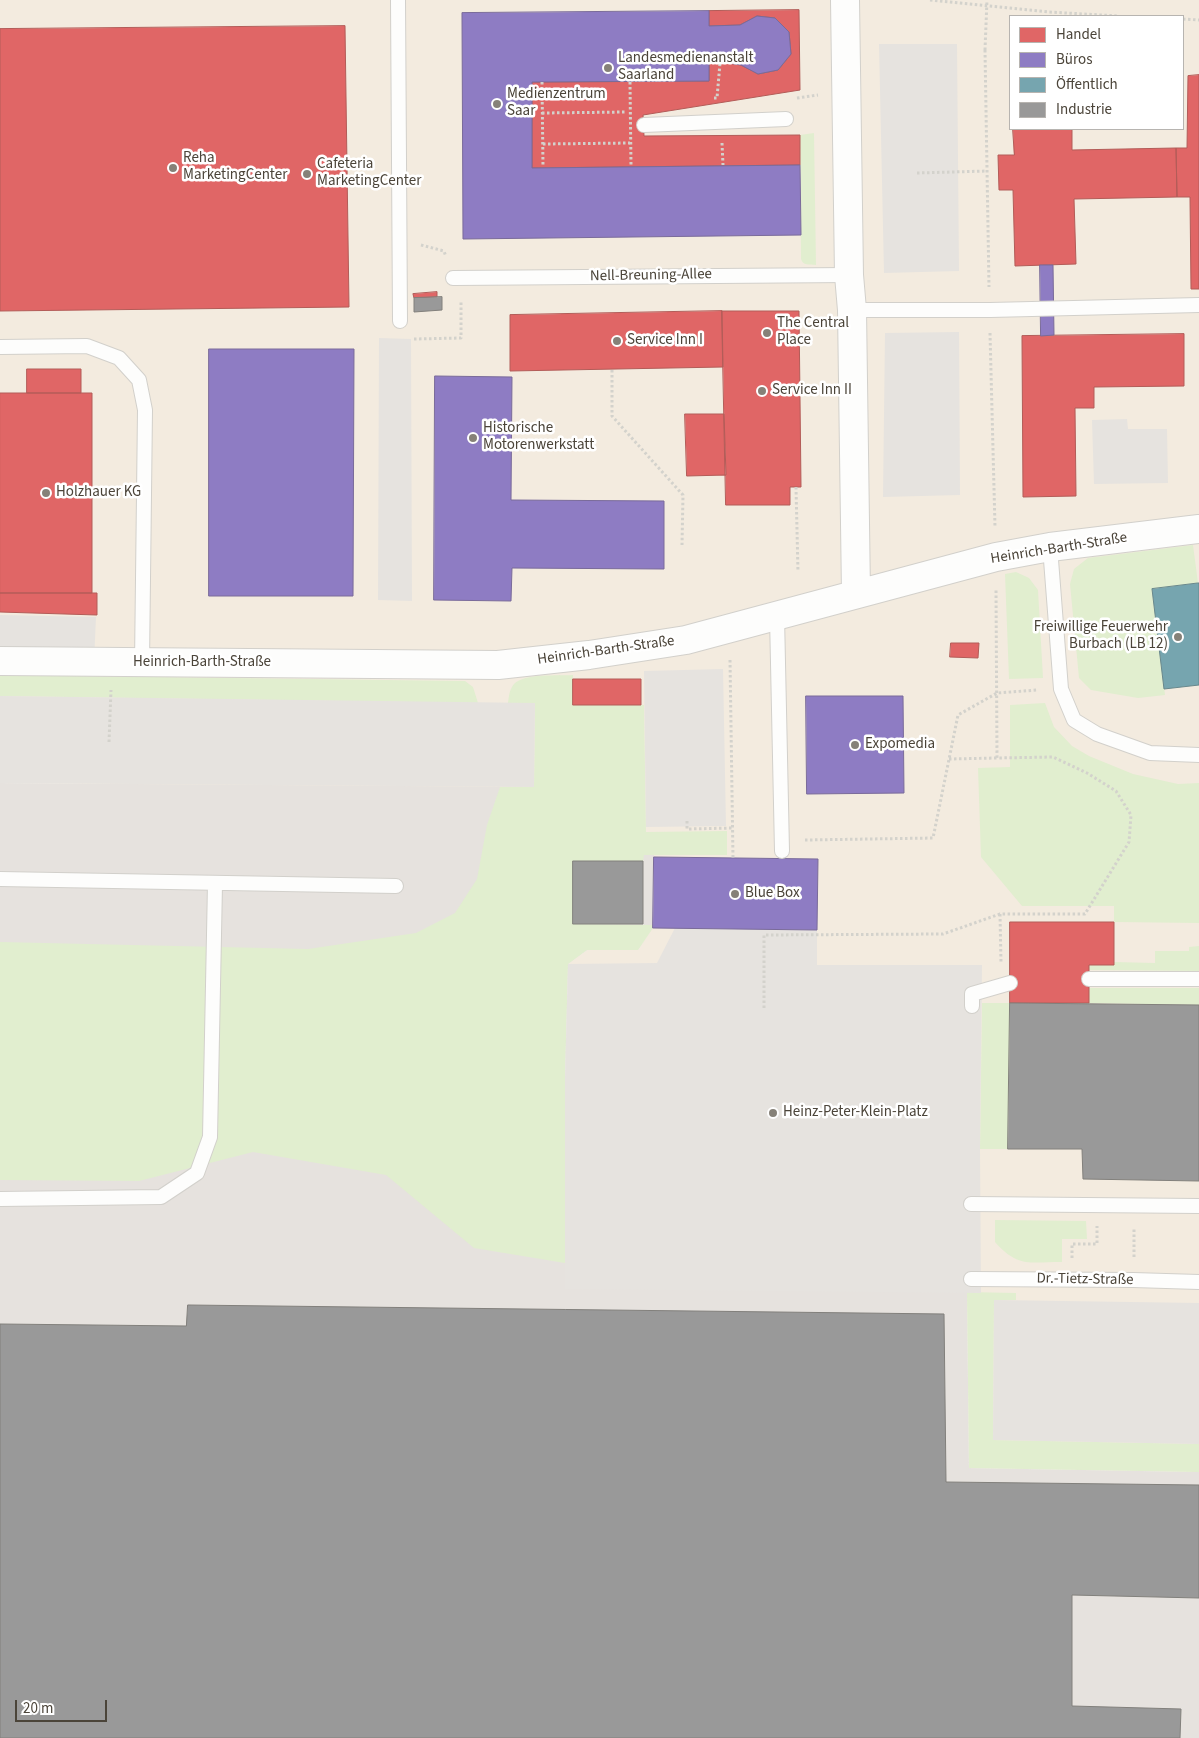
<!DOCTYPE html>
<meta charset="utf-8">
<style>
body{margin:0}
#map{position:relative;width:1199px;height:1738px;overflow:hidden;background:#f4f2ee;font-family:"Source Sans 3",sans-serif}
canvas{display:block}
.legend{position:absolute;left:1009px;top:15px;width:175px;height:115px;box-sizing:border-box;background:#fff;border:1px solid #b7b4b0;margin:0;padding:6px 9px;list-style:none;font-size:15px;color:#4b4439}
.legend li{display:flex;align-items:center;gap:10px;height:25px}
.legend b{width:25px;border:1px solid #b7b4b0}
.scale{position:absolute;left:15px;top:1700px;width:92px;height:22px;box-sizing:border-box;border:2px solid #4b4439;border-top:0;padding-left:6px;font-size:15px;line-height:18px;white-space:nowrap;color:#4b4439;-webkit-text-stroke:4px #fff;paint-order:stroke}
</style>
<div id="map">
<canvas width="1199" height="1738"></canvas>
<ul class="legend">
<li><b style="height:14px;background:#e06666"></b>Handel</li>
<li><b style="height:14px;background:#8e7cc3"></b>Büros</li>
<li><b style="height:14px;background:#76a5af"></b>Öffentlich</li>
<li><b style="height:14px;background:#999"></b>Industrie</li>
</ul>
<div class="scale">20 m</div>
</div>
<script>
const c = document.querySelector('canvas').getContext('2d');
c.lineJoin = 'round';
function fillPath(path, color) { c.fillStyle = color; c.fill(path, 'evenodd'); }
function strokePath(path, color, width, dash) { c.strokeStyle = color; c.lineWidth = width; c.lineCap = dash ? 'butt' : 'round'; c.setLineDash(dash || []); c.stroke(path); }
function drawText(font, color, halo, rows, align = 'center') {
  c.font = font + ' "Source Sans 3",sans-serif'; c.lineWidth = 5; c.setLineDash([]); c.textBaseline = 'middle'; c.strokeStyle = halo; c.fillStyle = color; for (const [text, x, y, turn = 0] of rows) {
    c.save(); c.translate(x, y); c.rotate((+turn || 0) * Math.PI / 180); c.textAlign = isNaN(turn) ? turn : align; if (halo) c.strokeText(text, 0, 0); c.fillText(text, 0, 0); c.restore();
  }
}
const commercial = new Path2D(`
 M0,0H1199V1472L969,1468L967,1293L565,1289L568,964L587,950H638L654,925V855L119,784L0,783ZM1010,16H1183V129H1010Z`);
const industrial = new Path2D(`
 M0,783L534,787L643,855H654V925L638,950H587L568,964L565,1077V1288L967,1292L969,1468L1199,1472V1738H0Z`);
const green = new Path2D(`
 M814,133L816,265C809,264 803,266 801,259L800,135Z
 M1193,545L1198,583L1152,589L1165,695L1138,698L1091,690L1079,678L1070,584L1074,569L1088,558Z
 M1016,572L1029,578L1038,590L1043,678L1009,679L1005,574Z
 M0,675L465,681L473,687L478,703L0,696Z
 M573,675V705H644L646,832L727,831V855H644L643,861H573V924L654,925L653,928L638,950H587L568,964L565,1077V1263L474,1248L386,1175L253,1152L139,1181L0,1180V942L308,949L416,933L455,913L477,879L487,825L500,787H534L535,703H508C509,697 509,690 514,684C525,673 557,676 573,675Z
 M1045,703L1054,727L1072,746L1089,756L1133,774L1178,784L1199,783V923L1114,922V906H1022L981,857L978,768L1010,767V705Z
 M1199,946V971L1089,970V965H1114V962L1155,963V951H1189V947Z
 M1089,988H1199V1005L1089,1003Z
 M982,1003H1010L1008,1149H980Z
 M995,1220L1086,1221L1087,1239H1062V1262C1030,1262 1018,1268 995,1242Z
 M967,1292L1016,1293V1300H994L993,1440L1199,1444V1472L969,1468Z`);
const parking = new Path2D(`
 M879,44H957L959,271L884,273Z
 M959,332L960,495L883,497L885,333Z
 M379,338L411,339L412,601L378,600Z
 M1127,419L1128,429H1167L1168,483L1094,484L1092,420Z
 M0,615L96,617L94,662L0,661Z
 M723,669L726,826L646,827L644,671Z
 M0,696L535,703L534,787L0,783Z
 M675,928L817,930V965H982L980,1149L981,1293L565,1289V1077L568,964L657,963Z
 M994,1300L1199,1303V1444L993,1440Z`);
const shops = new Path2D(`
 M799,10L800,90L643,115L644,136L800,135V165L532,168V82L709,81V63H728L741,65L758,74L778,70L791,54L789,32L775,18L757,16L740,25L709,26V11Z
 M345,26L349,307L0,311V29Z
 M1199,75V289H1191L1190,197H1177L1176,148H1187L1188,76Z
 M1013,129H1072V150L1176,148L1177,197L1074,199L1076,264L1015,266L1013,190H999L998,155H1014Z
 M437,292V297L414,298L413,294Z
 M722,311H799L801,487H790V505H726Z
 M722,311L723,367L510,371V315Z
 M1184,334V386L1094,387V408H1075L1076,496L1023,497L1022,336Z
 M27,369H81V393H27Z
 M0,393H92V593H0Z
 M685,414H724L726,475L687,476Z
 M0,593H97V615L0,612Z
 M951,643H979L978,658L950,657Z
 M573,679H641V705H573Z
 M1010,922H1114V965H1089V1003H1010Z`);
const offices = new Path2D(`
 M709,11V26L740,25L757,16L775,18L789,32L791,54L778,70L758,74L741,65L728,63H709V81L532,82V168L800,165L801,235L463,239L462,13Z
 M1040,265H1053L1054,335L1041,336Z
 M209,349H354L353,596H209Z
 M435,376L512,377L511,500L664,501V569L512,568L511,601L434,600Z
 M806,696H903L904,793L807,794Z
 M654,857L818,859L817,930L653,928Z`);
const public = new Path2D(`
 M1198,583H1199V685L1164,689L1152,589Z`);
const industry = new Path2D(`
 M442,297V310L414,312V298Z
 M573,861H643V924H573Z
 M1010,1003L1199,1005V1181L1083,1179L1082,1149H1008Z
 M188,1305L944,1314L946,1482L1199,1485V1598L1072,1595V1706L1181,1709L1180,1738H0V1324L186,1326Z`);
const path = new Path2D(`
 M930,0L1049,12L1119,16
 M1183,19L1199,20
 M985,50L989,287
 M714,98H717L720,63
 M797,98L818,95
 M542,113L627,112
 M722,143L723,165
 M543,144L630,143
 M917,173L987,171
 M421,245L444,251L446,257
 M990,333L995,527
 M414,339L461,338V301
 M612,370V416L683,495L682,545
 M796,487L798,572
 M730,660L733,858
 M109,742L111,690
 M949,759L997,758
 M687,821V829L733,828
 M805,840L933,838L958,715L997,693L1037,690
 M1000,914L1001,963
 M764,1008V935L943,934L1000,914H1085L1129,842L1131,815L1116,791L1087,773L1053,757L997,758L996,588
 M1134,1257V1228
 M1072,1258V1244H1097V1226`);
const lane = new Path2D(`
 M398,0L400,321
 M644,125L786,119
 M453,278L849,275
 M852,310H990L1199,305
 M0,347L87,346L119,358L139,380L145,410L142,663
 M1050,547L1061,689L1074,720L1097,734L1150,753L1199,755
 M777,616L782,851
 M0,879L396,886
 M1089,979H1199
 M972,1006V994L1010,983
 M0,1199L161,1197L197,1173L210,1137L215,884
 M971,1204L1199,1206
 M971,1279L1133,1280L1199,1282`);
const street = new Path2D(`
 M845,0L849,275L852,310L856,594
 M0,661L498,665L589,655L686,640L996,557L1050,547L1199,529`);
const pathBridge = new Path2D(`
 M985,50L987,0
 M542,82L543,167
 M630,82L631,166`);
const markers = [
 [608,68,5,"#868178"],
 [497,104,5,"#868178"],
 [173,168,5,"#868178"],
 [307,174,5,"#868178"],
 [767,333,5,"#868178"],
 [617,341,5,"#868178"],
 [762,391,5,"#868178"],
 [473,438,5,"#868178"],
 [46,493,5,"#868178"],
 [1178,637,5,"#868178"],
 [855,745,5,"#868178"],
 [735,894,5,"#868178"],
 [773,1113,5,"#868178"]
];
const poiNames = [
 ["Landesmedienanstalt",618,59],
 ["Saarland",618,76],
 ["Medienzentrum",507,95],
 ["Saar",507,112],
 ["Reha",183,159],
 ["MarketingCenter",183,176],
 ["Cafeteria",317,165],
 ["MarketingCenter",317,182],
 ["The Central",777,324],
 ["Place",777,341],
 ["Service Inn I",627,341],
 ["Service Inn II",772,391],
 ["Historische",483,429],
 ["Motorenwerkstatt",483,446],
 ["Holzhauer KG",56,493],
 ["Freiwillige Feuerwehr",1168,628,"right"],
 ["Burbach (LB 12)",1168,645,"right"],
 ["Expomedia",865,745],
 ["Blue Box",745,894],
 ["Heinz-Peter-Klein-Platz",783,1113]
];
const streetNames = [
 ["Nell-Breuning-Allee",651,276,-1],
 ["Heinrich-Barth-Straße",1059,549,-9],
 ["Heinrich-Barth-Straße",606,651,-8],
 ["Heinrich-Barth-Straße",202,663],
 ["Dr.-Tietz-Straße",1085,1280,1]
];
fillPath(commercial, '#f3ebdf');
fillPath(industrial, '#e6e2de');
fillPath(green, '#e1eecf');
fillPath(parking, '#e6e3df');
fillPath(shops, '#e06666');
strokePath(shops, '#b35c58', 1);
fillPath(offices, '#8e7cc3');
strokePath(offices, '#7a6b9a', 1);
fillPath(public, '#76a5af');
strokePath(public, '#69888c', 1);
fillPath(industry, '#999');
strokePath(industry, '#82807c', 1);
strokePath(lane, '#d2d0cb', 16);
strokePath(street, '#d2d0cb', 30);
strokePath(path, '#d3d2cc', 3, [2.5, 2.5]);
strokePath(lane, '#fdfdfc', 14);
strokePath(street, '#fdfdfc', 28);
strokePath(pathBridge, '#d3d2cc', 3, [2.5, 2.5]);
for (const [x, y, r, color] of markers) { const dot = new Path2D(); dot.arc(x, y, r, 0, 2 * Math.PI); c.fillStyle = color; c.fill(dot); strokePath(dot, '#fff', 2); }
drawText('15px', '#4b4439', '#fff', poiNames, 'left');
drawText('15px', '#4b4439', '#fff', streetNames);
</script>
